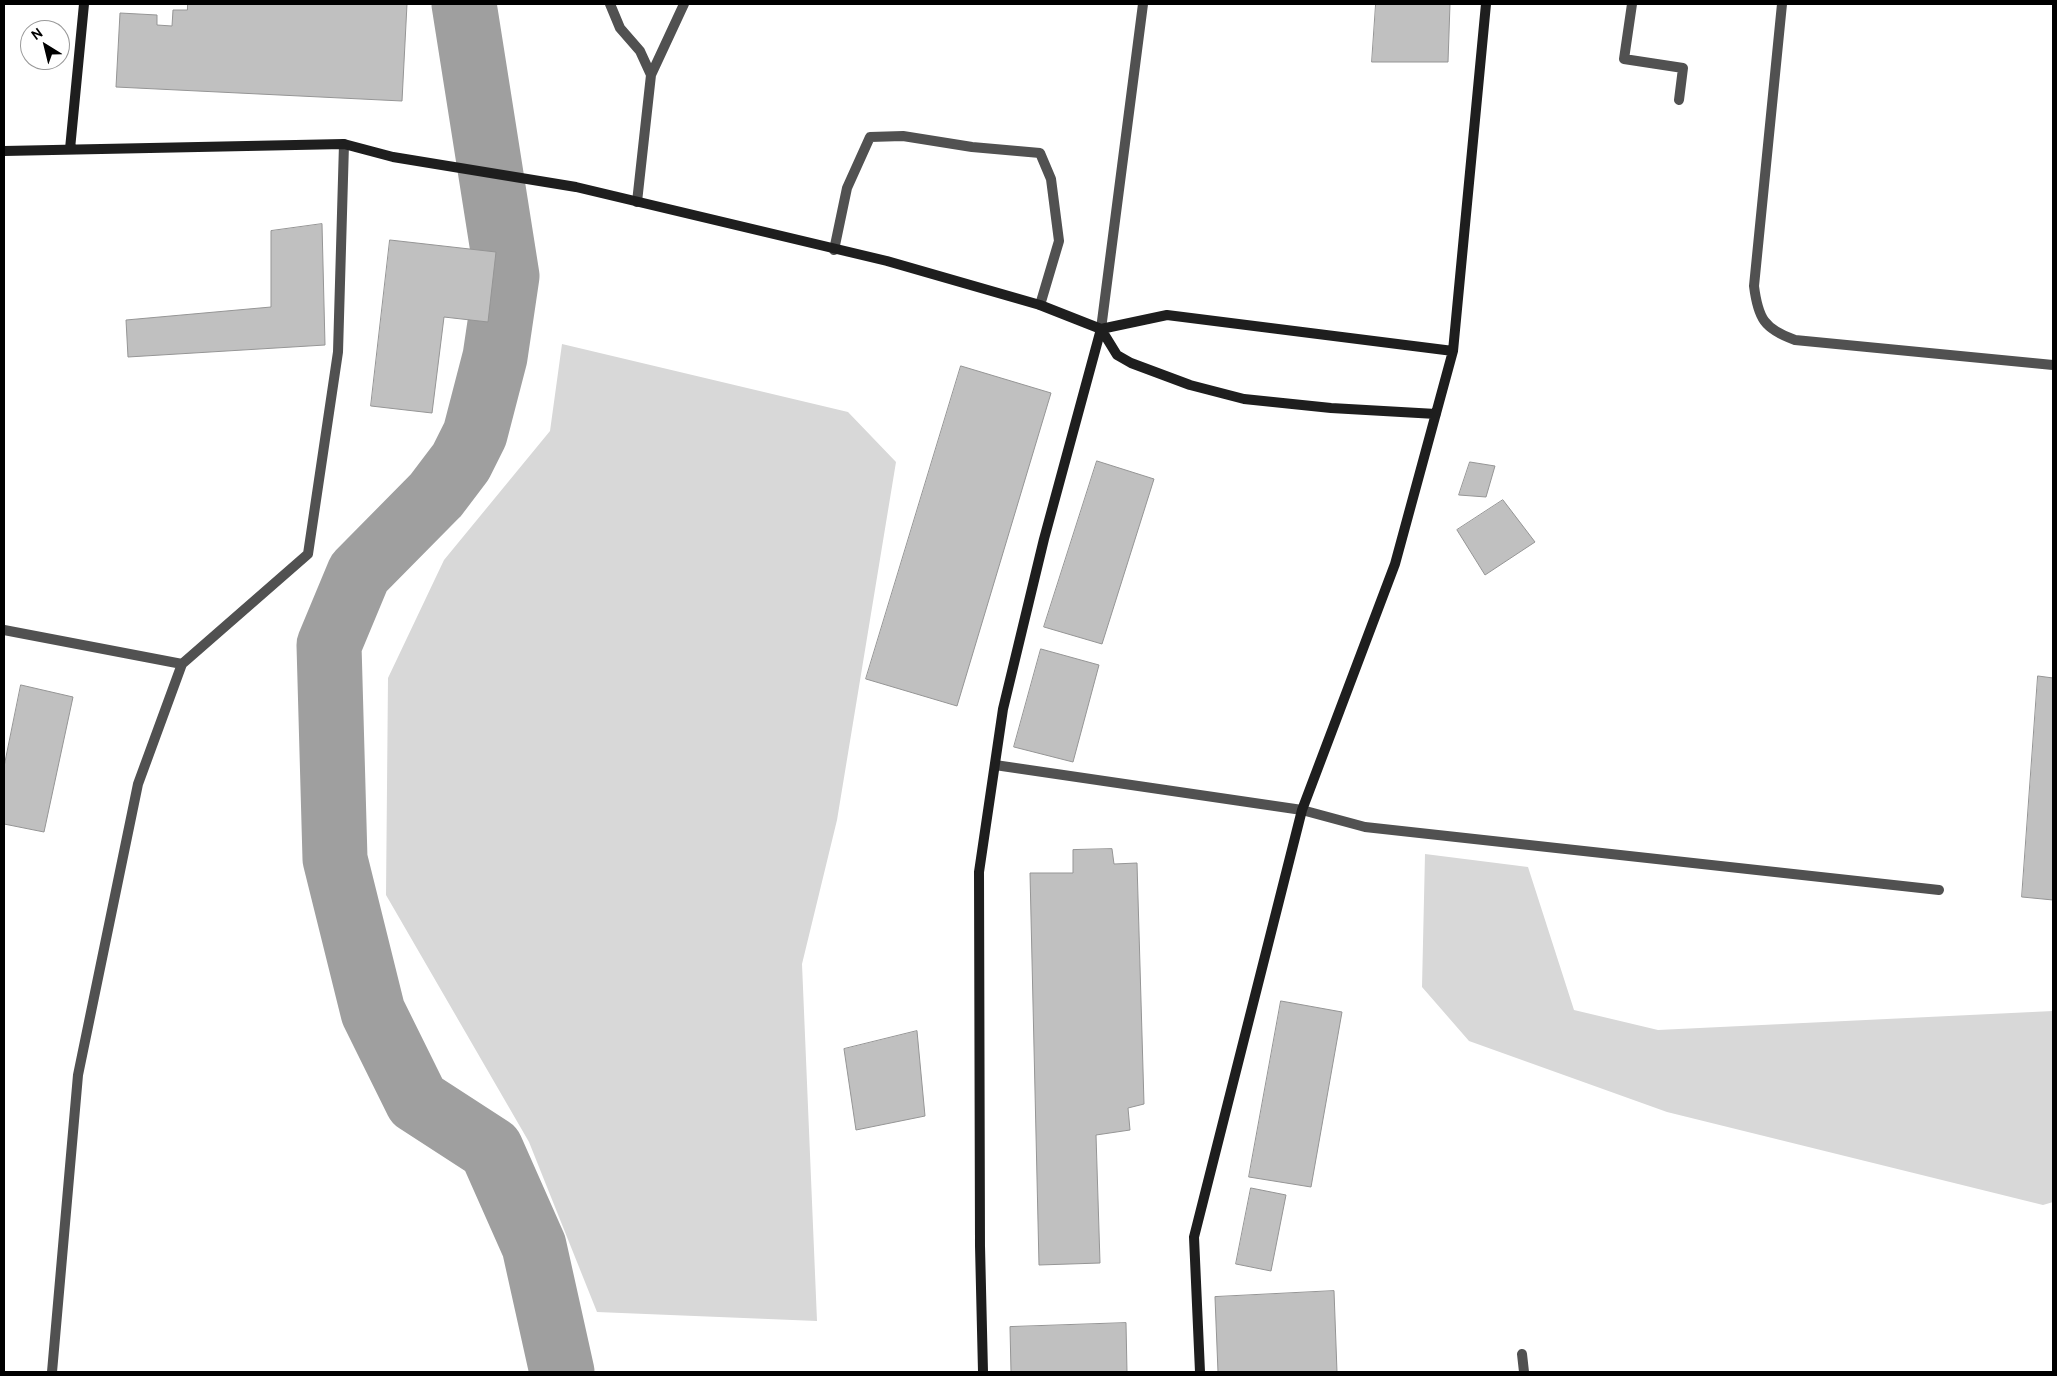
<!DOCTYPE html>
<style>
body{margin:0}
#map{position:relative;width:2057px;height:1376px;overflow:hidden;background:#fff;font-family:Cabin,sans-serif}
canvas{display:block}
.frame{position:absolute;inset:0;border:5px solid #000;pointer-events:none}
.north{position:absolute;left:20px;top:20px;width:50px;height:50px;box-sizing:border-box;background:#fff;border:1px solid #999;border-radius:50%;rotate:324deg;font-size:14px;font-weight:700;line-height:20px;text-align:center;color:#000}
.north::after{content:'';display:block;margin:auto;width:18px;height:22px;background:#000;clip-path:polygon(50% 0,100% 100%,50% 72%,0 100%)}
</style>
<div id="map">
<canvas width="2057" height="1376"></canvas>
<div class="frame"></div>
<div class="north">N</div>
</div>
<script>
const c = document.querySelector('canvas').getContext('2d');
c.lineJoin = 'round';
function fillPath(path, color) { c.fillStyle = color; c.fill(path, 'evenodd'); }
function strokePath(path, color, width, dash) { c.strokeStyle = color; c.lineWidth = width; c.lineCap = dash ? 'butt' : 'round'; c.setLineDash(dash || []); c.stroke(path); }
const green = new Path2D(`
 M562,344L848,412L896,462L837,820L802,964L817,1321L597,1312L529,1142L386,895L388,678L444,560L550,431Z
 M1425,854L1528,867L1574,1010L1658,1030L2053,1011V1202L2043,1205L1667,1112L1469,1041L1422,987Z`);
const river = new Path2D(`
 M464,4L507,276L495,357L475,434L461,462L436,495L359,573L329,645L335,859L373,1012L417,1101L491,1149L534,1246L562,1372`);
const building = new Path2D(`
 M188,4H407L402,101L116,87L120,13L157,15V25L172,26L173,10H187Z
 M1376,4H1450L1448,62H1372Z
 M322,224L325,345L128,357L126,320L271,307V231Z
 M390,240L496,252L488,322L444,317L432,413L371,406Z
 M961,366L1051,393L957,706L866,679Z
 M1097,461L1154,479L1102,644L1044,627Z
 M1470,462L1495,466L1486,497L1459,495Z
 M1503,500L1535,542L1485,575L1457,530Z
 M1041,649L1099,665L1073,762L1014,747Z
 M2038,676L2053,678V900L2022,897Z
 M21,685L73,697L44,832L4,824V767Z
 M1112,849L1114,864L1137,863L1144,1104L1128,1108L1130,1130L1096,1135L1100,1263L1039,1265L1030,873H1073V850Z
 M1281,1001L1342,1012L1311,1187L1249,1177Z
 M917,1031L925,1116L856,1130L844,1049Z
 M1251,1188L1286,1195L1271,1271L1236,1264Z
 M1334,1291L1337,1372H1218L1215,1297Z
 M1126,1323L1127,1372H1011L1010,1327Z`);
const lane = new Path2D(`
 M610,4L620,28L640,51L651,75
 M1632,4L1624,59L1683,68L1679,100
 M637,202L651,75L684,4
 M834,250L847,188L870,137L903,136L972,147L1040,153L1051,179L1059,241L1040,305
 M1302,810L1365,827L1939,890`);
const street = new Path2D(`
 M1782,4L1754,286C1758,318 1764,329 1795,340L2053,365
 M1101,329L1143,4
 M4,630L182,664
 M995,765L1302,810
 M1522,1354L1524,1372
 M52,1372L78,1075L138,784L182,664L308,554L338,352L344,144`);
const secondary = new Path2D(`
 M70,149L84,4
 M4,151L344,144L393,157L576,187L887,261L1040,305L1101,329L1167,315L1453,351
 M1101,329L1117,355L1131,363L1190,385L1244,399L1331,408L1436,414
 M983,1372L980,1246L979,872L1003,709L1044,539L1101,329
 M1200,1372L1194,1237L1302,810L1395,564L1453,351L1486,4`);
fillPath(green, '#d8d8d8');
strokePath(river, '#9f9f9f', 65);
fillPath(building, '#c0c0c0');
strokePath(building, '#959595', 1);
strokePath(lane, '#515151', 10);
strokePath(street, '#515151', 10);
strokePath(secondary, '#1e1e1e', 10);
</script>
